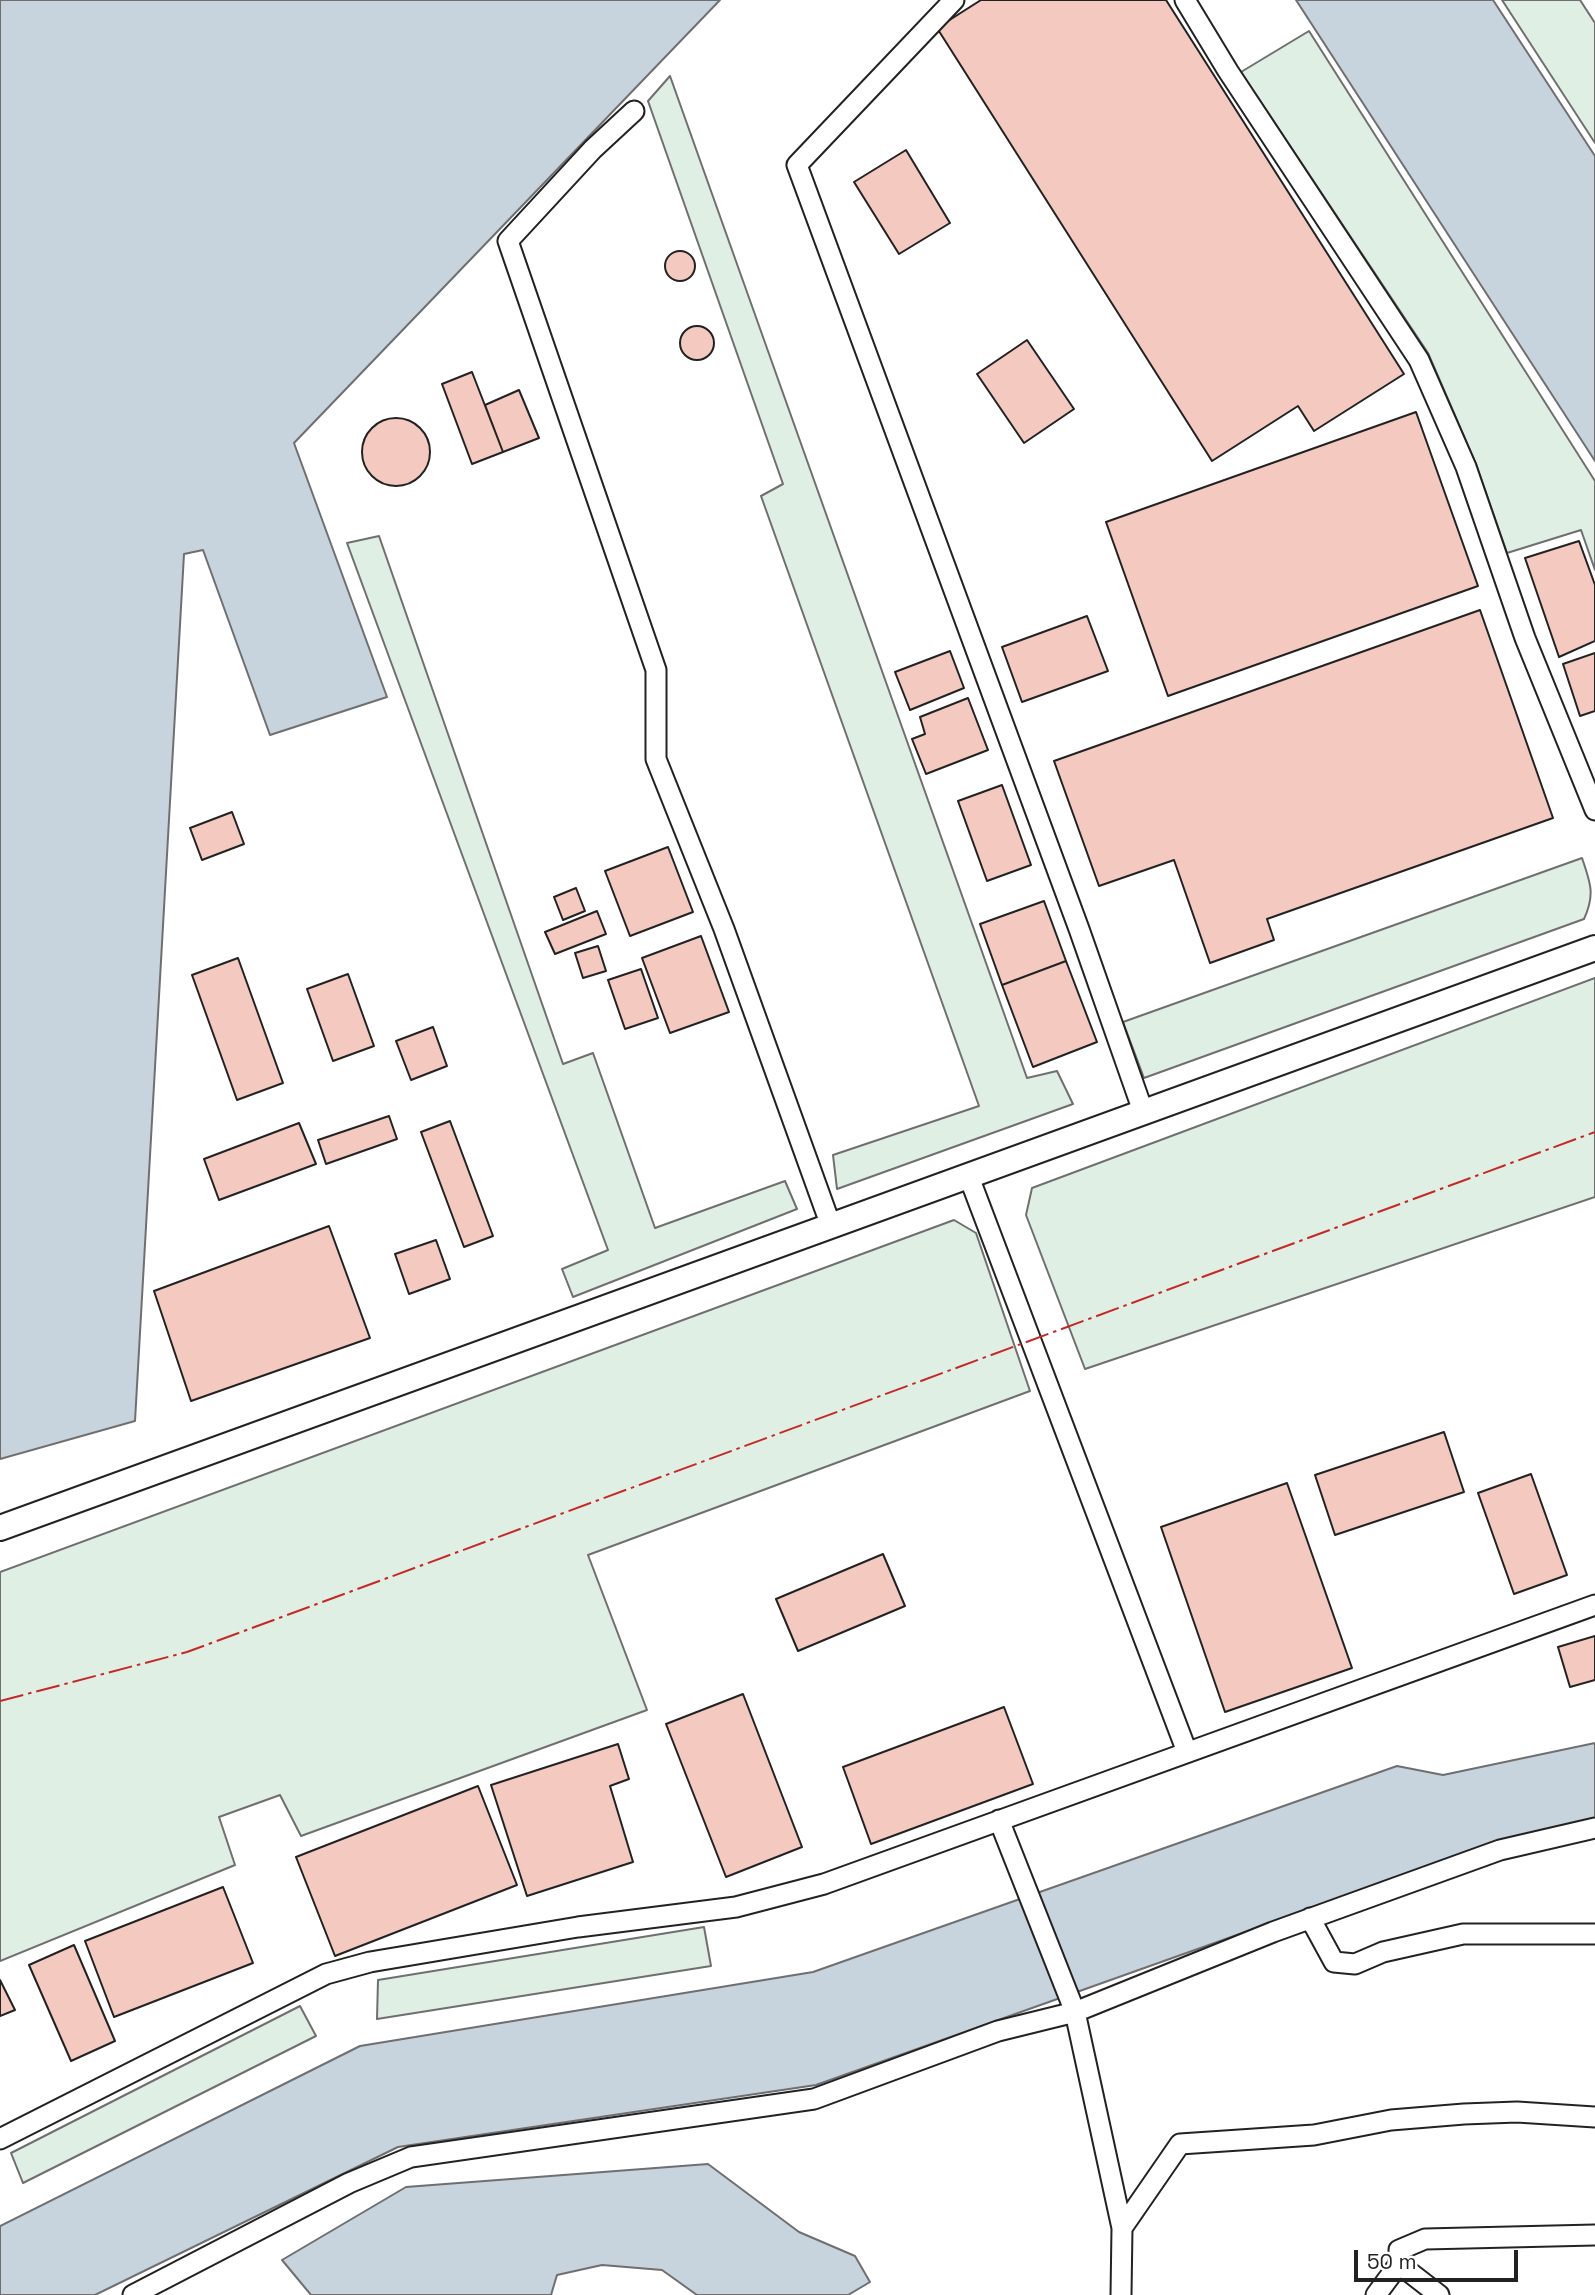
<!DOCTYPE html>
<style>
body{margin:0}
#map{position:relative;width:1595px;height:2295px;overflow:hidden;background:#fff;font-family:"Space Grotesk",sans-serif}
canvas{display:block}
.scale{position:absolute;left:1354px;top:2250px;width:164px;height:32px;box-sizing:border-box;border:4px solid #222;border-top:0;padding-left:9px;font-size:21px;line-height:24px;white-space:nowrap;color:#222;-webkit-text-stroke:5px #fff;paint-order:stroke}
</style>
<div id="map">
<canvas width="1595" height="2295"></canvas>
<div class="scale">50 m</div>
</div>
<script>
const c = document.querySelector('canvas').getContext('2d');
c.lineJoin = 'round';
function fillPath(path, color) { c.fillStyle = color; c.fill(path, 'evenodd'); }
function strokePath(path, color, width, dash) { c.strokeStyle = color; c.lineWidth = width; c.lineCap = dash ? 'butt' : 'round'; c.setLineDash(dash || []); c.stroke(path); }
const green = new Path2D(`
 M1502,0H1580L1595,23V143Z
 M1309,31L1595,481V570L1581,530L1507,553L1476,464L1428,353L1241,72Z
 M670,76L1027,1078L1057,1071L1073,1104L837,1189L833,1155L979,1106L761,496L783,484L648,101Z
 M379,536L563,1064L593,1053L655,1228L785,1181L797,1209L573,1297L562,1269L608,1250L347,543Z
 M1582,858C1591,884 1595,895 1584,919L1144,1078L1123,1022Z
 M1595,978V1197L1085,1369L1026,1215L1032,1188Z
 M954,1220L976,1233L1030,1391L588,1555L647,1710L301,1836L280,1795L219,1817L235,1865L0,1961V1572Z
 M704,1927L711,1966L377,2019L378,1980Z
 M300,2006L316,2036L23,2183L11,2153Z`);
const water = new Path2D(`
 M0,0H720L294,443L387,697L270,735L203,550L184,554L135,1421L0,1459Z
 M1296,0H1493L1595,156V461Z
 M1595,1743V1818L1509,1838L816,2085L398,2147L95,2295H0V2226L360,2046L813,1972L1397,1766L1443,1775Z
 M708,2164L799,2232L855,2256L870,2282L848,2295H697L662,2270L602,2265L557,2275L551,2295H311L282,2260L406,2187Z`);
const building = new Path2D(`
 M981,0H1166L1404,374L1314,431L1298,406L1212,461L937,28Z
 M906,150L950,223L899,254L854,182Z
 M665 266a15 15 0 1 1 30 0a15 15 0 1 1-30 0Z
 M680 343a17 17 0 1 1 34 0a17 17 0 1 1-34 0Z
 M1027,340L1074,409L1024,443L977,374Z
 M472,372L503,452L472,464L442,384Z
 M519,390L539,438L503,452L485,405Z
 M1416,412L1478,586L1168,696L1106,522Z
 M362 452a34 34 0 1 1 68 0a34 34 0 1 1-68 0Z
 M1579,541L1595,585V641L1559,657L1525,558Z
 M1480,610L1553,818L1267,919L1274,940L1210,963L1174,860L1099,886L1054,761Z
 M1087,616L1108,671L1022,702L1002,647Z
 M950,651L964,688L910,710L895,672Z
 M1595,653V711L1580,716L1563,664Z
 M968,698L988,750L926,774L912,739L925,734L920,717Z
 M1002,785L1031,865L987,881L958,801Z
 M232,812L244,844L202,860L190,828Z
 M668,847L693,912L630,936L605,871Z
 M576,888L585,911L563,920L554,897Z
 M1044,901L1066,961L1002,985L980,924Z
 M597,911L606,934L555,954L545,932Z
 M701,936L729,1012L670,1033L642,958Z
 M598,946L606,971L583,978L575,953Z
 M238,958L283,1083L237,1100L192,975Z
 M1066,961L1097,1042L1033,1067L1002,985Z
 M641,969L658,1018L625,1029L608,980Z
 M348,974L374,1046L333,1061L307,989Z
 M433,1027L447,1066L411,1080L396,1041Z
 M389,1116L397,1139L326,1164L318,1140Z
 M450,1121L493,1236L464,1247L421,1132Z
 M299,1123L316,1164L219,1200L204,1159Z
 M329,1226L370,1338L191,1401L154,1291Z
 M436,1240L450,1279L409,1294L395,1254Z
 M1444,1432L1464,1492L1335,1535L1315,1475Z
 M1531,1474L1567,1575L1514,1594L1478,1493Z
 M1287,1483L1352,1668L1225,1712L1161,1527Z
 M883,1554L905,1606L798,1651L776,1599Z
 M1595,1636V1680L1570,1687L1558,1647Z
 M743,1694L802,1847L726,1877L666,1724Z
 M1004,1707L1033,1784L871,1844L843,1767Z
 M618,1744L629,1779L610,1786L633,1862L527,1896L491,1785Z
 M478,1786L517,1885L335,1956L296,1857Z
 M223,1887L253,1963L114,2017L85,1941Z
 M74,1945L115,2041L71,2061L29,1965Z
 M0,1980L15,2010L0,2016Z`);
const minor = new Path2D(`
 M954,0L797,165L1079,929L1144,1114
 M1185,0L1228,71L1419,360L1466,467L1525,638L1595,810
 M634,111L593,149L508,241L656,670V759L724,929L831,1226
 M969,1177L1187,1752
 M999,1820L1075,2012L1122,2228L1121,2295
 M1310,1918L1334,1962L1355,1964L1383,1952L1463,1934H1595
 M0,2139L326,1974L370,1962L578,1927L736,1907L824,1884L1595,1605
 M1122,2228L1180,2144L1314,2135L1391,2120L1464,2114L1517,2112L1595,2117
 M1399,2264L1439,2295
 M133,2295L349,2183L411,2157L814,2099L998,2031L1075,2012L1273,1932L1500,1850L1595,1828
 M1376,2295L1399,2264V2250L1425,2239L1595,2235`);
const tertiary = new Path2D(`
 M0,1528L1595,948`);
const power = new Path2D(`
 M0,1701L187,1652L1595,1132`);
fillPath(green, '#e0efe3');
strokePath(green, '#6f6f6f', 2);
fillPath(water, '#c7d3dd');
strokePath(water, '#6f6f6f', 2);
fillPath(building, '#f3c9c0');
strokePath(building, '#222', 2);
strokePath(minor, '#222', 23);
strokePath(tertiary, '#222', 28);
strokePath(minor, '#fff', 19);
strokePath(tertiary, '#fff', 24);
strokePath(power, '#c62828', 2, [24, 5, 3.5, 5]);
</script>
